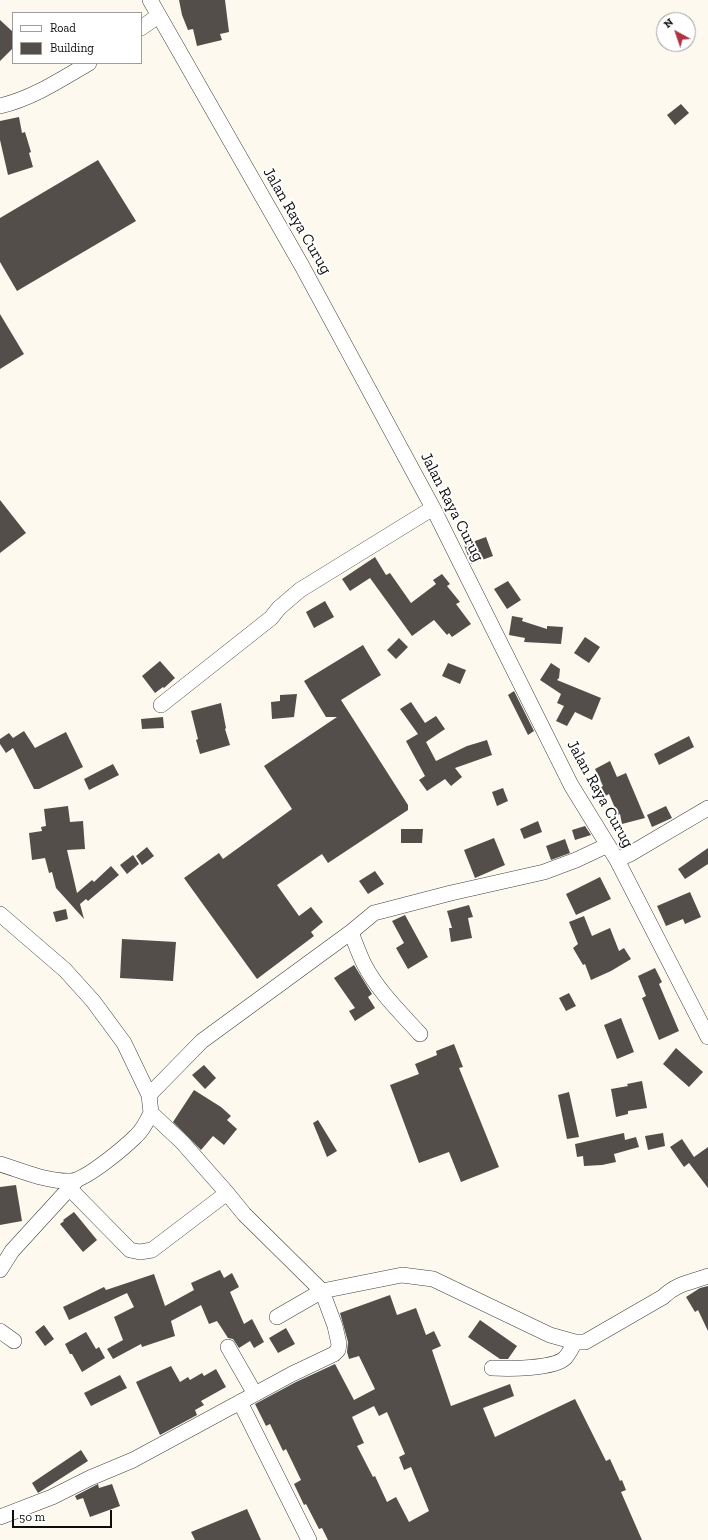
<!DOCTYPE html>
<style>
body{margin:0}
#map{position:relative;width:708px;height:1540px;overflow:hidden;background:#fdf9ef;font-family:"Zilla Slab",serif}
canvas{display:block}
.legend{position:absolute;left:12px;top:12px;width:130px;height:52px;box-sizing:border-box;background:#fff;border:1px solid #9e9e9e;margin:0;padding:5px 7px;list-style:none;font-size:12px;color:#0d0d0d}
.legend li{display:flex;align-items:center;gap:8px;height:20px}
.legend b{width:20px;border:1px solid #9e9e9e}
.north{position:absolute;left:656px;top:12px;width:40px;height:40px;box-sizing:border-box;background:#fff;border:1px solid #9e9e9e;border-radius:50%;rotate:320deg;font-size:11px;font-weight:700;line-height:16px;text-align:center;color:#0d0d0d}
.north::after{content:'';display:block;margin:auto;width:14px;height:18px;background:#ae3443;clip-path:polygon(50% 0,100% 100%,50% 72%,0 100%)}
.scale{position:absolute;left:12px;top:1510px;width:100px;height:18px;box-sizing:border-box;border:2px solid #0d0d0d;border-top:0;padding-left:5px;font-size:12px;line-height:14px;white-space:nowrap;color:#0d0d0d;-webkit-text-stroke:3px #fff;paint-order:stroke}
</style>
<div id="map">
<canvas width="708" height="1540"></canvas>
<ul class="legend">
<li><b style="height:5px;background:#fff"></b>Road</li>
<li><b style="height:11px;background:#544e4b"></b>Building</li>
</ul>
<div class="north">N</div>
<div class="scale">50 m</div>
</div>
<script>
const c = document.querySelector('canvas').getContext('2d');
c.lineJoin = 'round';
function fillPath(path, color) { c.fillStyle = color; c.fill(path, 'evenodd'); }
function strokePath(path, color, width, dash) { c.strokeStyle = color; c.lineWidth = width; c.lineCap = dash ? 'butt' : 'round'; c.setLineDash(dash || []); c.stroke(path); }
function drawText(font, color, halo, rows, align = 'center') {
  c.font = font + ' "Zilla Slab",serif'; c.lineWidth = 4; c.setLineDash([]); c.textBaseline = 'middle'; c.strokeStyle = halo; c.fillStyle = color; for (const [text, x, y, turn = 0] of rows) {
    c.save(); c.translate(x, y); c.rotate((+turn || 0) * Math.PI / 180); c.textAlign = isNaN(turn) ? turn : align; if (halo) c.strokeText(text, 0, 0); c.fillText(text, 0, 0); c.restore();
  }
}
const building = new Path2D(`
 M179,0H225L229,32L220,34L222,40L197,46L193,29L188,30L182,15Z
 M0,20L13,32V48L0,61Z
 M681,104L689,113L675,125L667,115Z
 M19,117L22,133L25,132L31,152L29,153L33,167L8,175L0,140V121Z
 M98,160L136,221L17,291L0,262V218Z
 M0,314L24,354L0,369Z
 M0,500L26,533L0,553Z
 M486,537L493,556L471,564L464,545Z
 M375,557L386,575L390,573L411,603L436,584L433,580L442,574L450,584L447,586L460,602L456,604L471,624L452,637L449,633L447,635L434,620L412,636L370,578L350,591L342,579Z
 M508,581L521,600L507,609L494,589Z
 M325,601L334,617L314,628L306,612Z
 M512,616L523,618L522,621L547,629V626L563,627L561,644L524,642L525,638L509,635Z
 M585,637L600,647L589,663L574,653Z
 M399,638L408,647L396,659L387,650Z
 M363,645L381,675L341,700L408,805V810L328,863L322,854L277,885L299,916L311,907L323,922L311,932L314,936L257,979L184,878L219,853L223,859L292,809L264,766L337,717H326L304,681Z
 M160,661L175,678L164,688L163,687L155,693L142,676Z
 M448,663L466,670L460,684L442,676Z
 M551,663L560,669L559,678L557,680L601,698L592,720L575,712L567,726L556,721L564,706L557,703L561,694L540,680Z
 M514,691L534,731L528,735L508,695Z
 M297,694L294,717L272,719L271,702L280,701V695Z
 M411,702L425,723L436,716L445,729L426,742L436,761L467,746L487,740L492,755L455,768L462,777L451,786L445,779L427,791L419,780L425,776L406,741L418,734L400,709Z
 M221,703L226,728L225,729L230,745L200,754L196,740L198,739L191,711Z
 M163,717L164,728L142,729L141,719Z
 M24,731L35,748L66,732L83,767L39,789H34L13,748L6,753L0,744V739L9,733L13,738Z
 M689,736L694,747L659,765L654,754Z
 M610,761L617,777L626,773L645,818L622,824L620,814L618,815L609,794L600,799L595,790L603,786L595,769Z
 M113,764L119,775L89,790L84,779Z
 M503,788L508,801L497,806L492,792Z
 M68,806L70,822L83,821L85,849L67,850L77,893L92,880L94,882L111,866L119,875L88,901L86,899L80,904L84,919L56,888L52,872L49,873L45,858L32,860L29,833L42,831L41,827L46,826L44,809Z
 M666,806L672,818L652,827L647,815Z
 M538,821L542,832L524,839L520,829Z
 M585,826L591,835L575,840L572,830Z
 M401,829H423L422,843H401Z
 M494,838L505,865L475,878L464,850Z
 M565,839L570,853L551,860L546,846Z
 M147,847L154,856L142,865L136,856Z
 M708,848V864L685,879L678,869Z
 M133,855L139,864L127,874L120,865Z
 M375,871L384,884L368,894L359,881Z
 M600,877L611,899L576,915L566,894Z
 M690,892L701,917L685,924L683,919L666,926L657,906Z
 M469,905L473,917L468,918L472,938L451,942L449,928H452L447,911Z
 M66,909L68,919L56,922L53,912Z
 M405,915L428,957L408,969L396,948L404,943L392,921Z
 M584,916L592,936L610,928L619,951L624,948L631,959L611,971L591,980L585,964L583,965L573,948L578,944L569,922Z
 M122,939L176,942L173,981L120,978Z
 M354,965L372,994L368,997L375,1008L355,1021L349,1011L355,1008L334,978Z
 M655,968L662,982L659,984L679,1031L659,1040L642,998L646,996L638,976Z
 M569,993L576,1006L566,1011L559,998Z
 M621,1018L634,1052L617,1059L604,1025Z
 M454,1044L463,1067L459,1068L499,1167L461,1182L449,1152L419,1163L390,1085L419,1074L415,1064L437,1055L436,1051Z
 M676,1048L703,1072L689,1087L663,1064Z
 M204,1065L216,1078L205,1089L192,1075Z
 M642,1081L647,1108L628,1111V1114L616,1117L611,1089L628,1086L627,1084Z
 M194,1090L221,1107L231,1116L227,1120L237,1129L224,1145L213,1136L201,1150L173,1122Z
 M569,1092L579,1137L567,1139L558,1095Z
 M318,1120L337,1151L327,1157L313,1123Z
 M624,1133L625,1140L636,1137L639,1147L614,1154L616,1162L602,1165L584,1166L583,1156L577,1157L575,1144Z
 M663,1133L665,1146L648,1150L645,1136Z
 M682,1139L694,1157L708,1147V1188L689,1163L684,1167L670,1147Z
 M16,1185L22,1221L0,1225V1187Z
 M74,1212L97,1240L83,1252L60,1224L64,1221L63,1220Z
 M220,1270L224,1278L232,1273L239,1287L230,1292L244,1324L252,1319L264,1342L254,1348L250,1341L239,1348L233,1339L228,1338L217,1321L209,1324L201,1305L171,1321L175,1336L142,1347L141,1344L113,1359L107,1349L123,1340L114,1317L134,1307L127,1293L69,1320L63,1307L104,1287L106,1290L154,1274L165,1306L194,1290L191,1283Z
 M708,1286V1331L698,1310L695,1312L686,1297L700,1288Z
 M390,1295L397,1315L416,1308L426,1335L434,1331L441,1346L432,1350L451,1406L510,1384L514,1396L483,1408L495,1437L575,1399L606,1461L610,1459L620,1481L622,1480L626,1490L621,1492L642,1540H328L322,1528L319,1529L306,1504L304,1505L294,1484L301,1480L286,1449L283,1451L270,1424L266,1426L255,1404L296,1382L335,1364L354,1400L375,1389L359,1356L349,1359L347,1352L348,1342L340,1313ZM374,1406L379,1416L387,1412L405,1454L399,1457L404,1470L411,1467L429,1511L409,1522L396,1497L387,1502L375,1476L373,1477L357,1446L364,1443L352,1417Z
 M480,1320L517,1346L508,1359H500L468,1337Z
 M44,1325L54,1339L45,1346L35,1332Z
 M286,1328L295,1344L278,1353L269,1338Z
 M86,1332L96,1349L99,1347L105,1358L82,1372L72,1354H70L65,1344Z
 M171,1366L180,1382L188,1377L190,1380L202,1373L204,1376L216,1369L226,1387L201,1401L204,1405L195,1410L197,1415L160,1435L136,1382Z
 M120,1375L127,1388L91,1406L84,1393Z
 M81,1450L88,1461L38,1493L32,1483Z
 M98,1484L99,1488L112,1484L120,1506L90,1517L83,1498L77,1500L75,1496Z
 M247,1509L261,1540H195L191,1532Z`);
const minor = new Path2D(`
 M150,0L302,266L433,508L571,785L617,860L708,1037
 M141,28L158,16
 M0,106C33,98 60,80 89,63
 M161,705L271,618L279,608L300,590L433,508
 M617,860L630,854L708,808
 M0,914L65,970L93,1001L124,1043L149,1095L151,1113L182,1142L227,1193L244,1214L322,1291L402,1275L433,1279L550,1335L575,1342H585L663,1297C677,1283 690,1283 708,1276
 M351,932C355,943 359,954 364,964C378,991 400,1012 420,1034
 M149,1095L202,1041L351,932L374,913L451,893L544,872L576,860L608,845
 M0,1164C23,1171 47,1182 71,1181C86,1180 125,1147 136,1136C143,1130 147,1121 151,1113
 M70,1189L130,1250L140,1252L152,1250L227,1193
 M0,1270L12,1251L76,1181
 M0,1331L14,1341
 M228,1347L255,1394
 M492,1368C508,1369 554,1369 565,1358C569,1354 572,1347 575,1342
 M240,1402L309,1540
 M0,1517L52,1497L90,1478L133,1460L292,1374L334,1354L338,1350L339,1344L335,1326L322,1291L277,1317`);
const streetNames = [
 ["Jalan Raya Curug",297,221,60],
 ["Jalan Raya Curug",452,507,63],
 ["Jalan Raya Curug",600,794,61]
];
fillPath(building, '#544e4b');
strokePath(minor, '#404040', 16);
strokePath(minor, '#fff', 15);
drawText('16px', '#0d0d0d', '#fff', streetNames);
</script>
